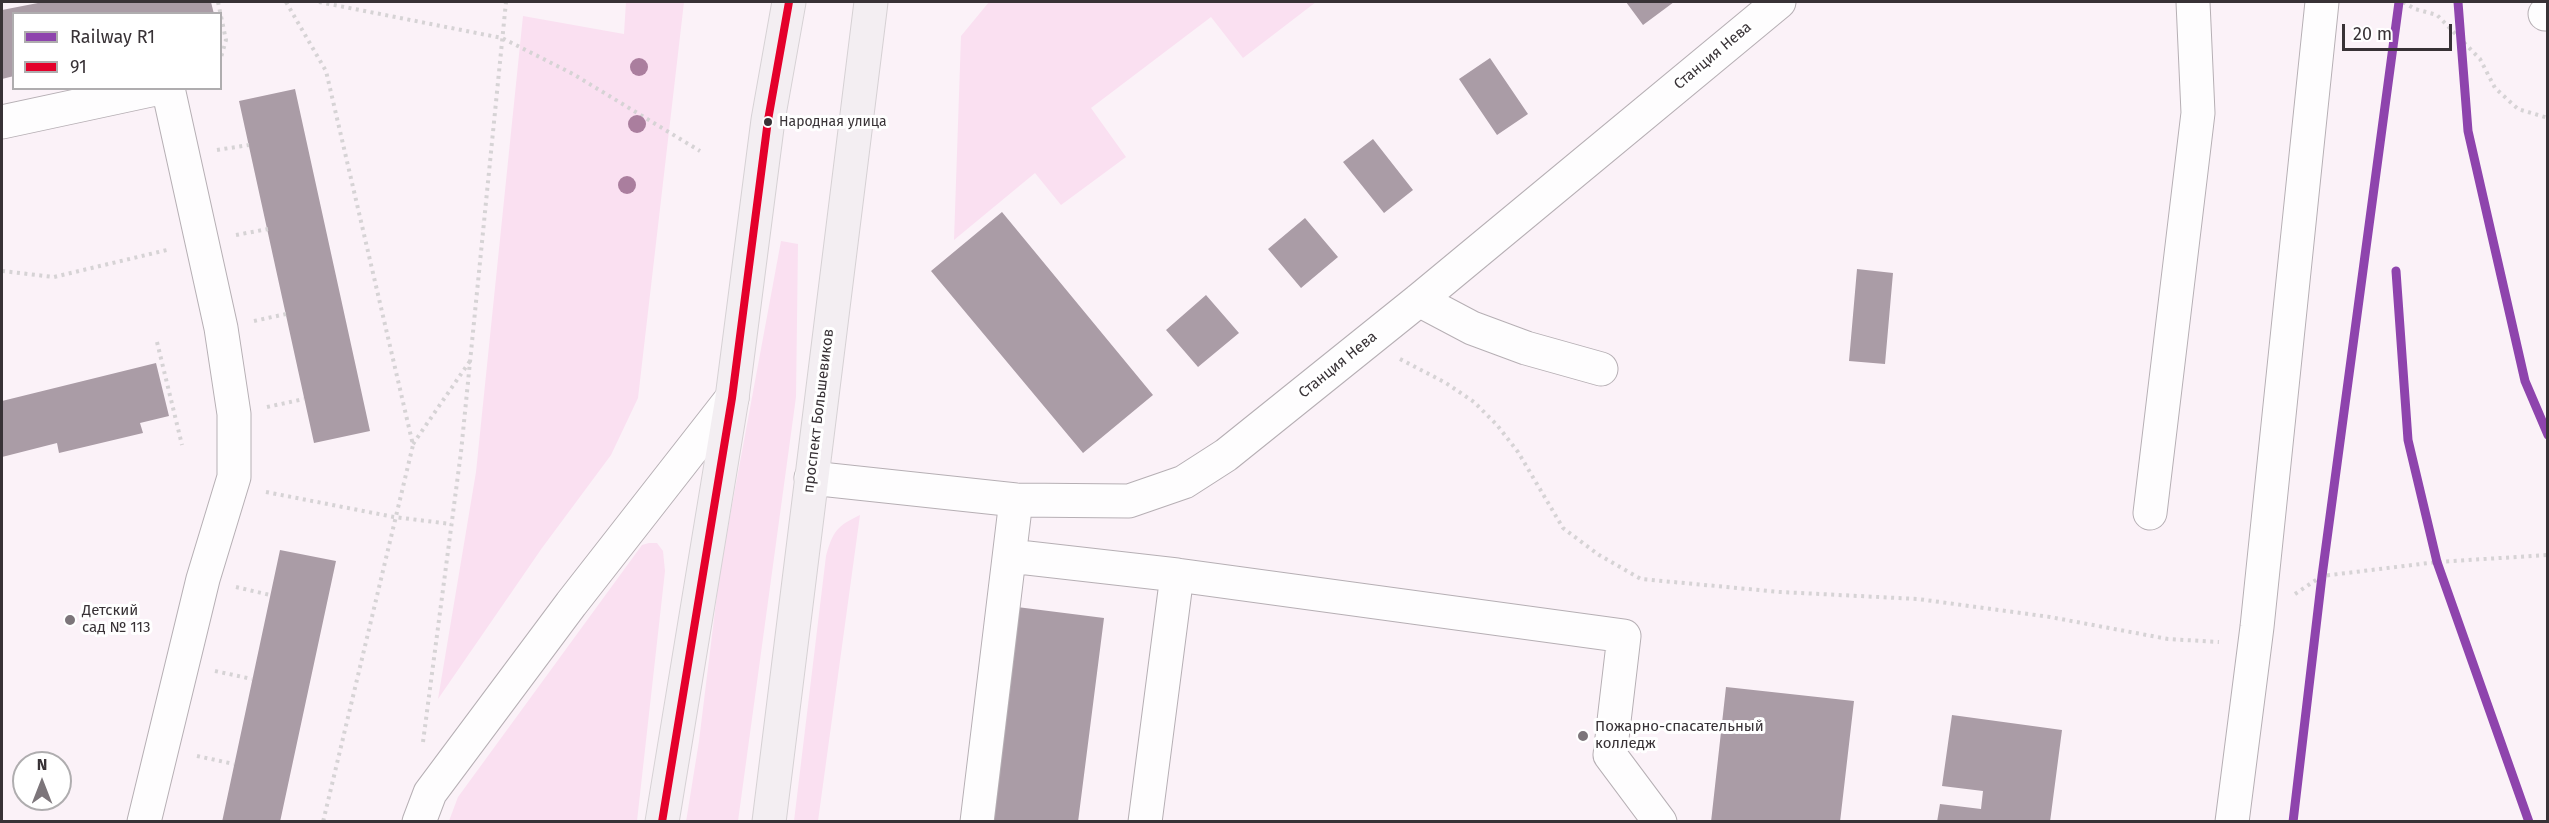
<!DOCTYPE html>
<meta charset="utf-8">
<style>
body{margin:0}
#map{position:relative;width:2549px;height:823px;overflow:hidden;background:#fbf2f8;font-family:"Fira Sans",sans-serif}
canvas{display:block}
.frame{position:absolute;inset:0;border:3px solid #383236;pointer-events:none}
.legend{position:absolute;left:12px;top:12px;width:210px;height:78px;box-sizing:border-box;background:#fff;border:2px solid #afadaf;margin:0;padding:8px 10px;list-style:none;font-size:18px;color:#383236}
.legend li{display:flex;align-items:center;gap:12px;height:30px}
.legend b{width:30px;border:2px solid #afadaf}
.north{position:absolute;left:12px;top:751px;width:60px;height:60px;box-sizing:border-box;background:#fff;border:2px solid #afadaf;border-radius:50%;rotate:0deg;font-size:16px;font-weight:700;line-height:24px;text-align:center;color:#383236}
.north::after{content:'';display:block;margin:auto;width:21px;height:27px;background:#7c757a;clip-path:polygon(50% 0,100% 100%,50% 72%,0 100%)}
.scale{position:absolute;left:2342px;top:24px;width:110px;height:27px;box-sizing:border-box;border:3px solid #383236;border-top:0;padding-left:8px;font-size:18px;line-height:21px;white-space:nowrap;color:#383236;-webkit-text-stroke:4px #fff;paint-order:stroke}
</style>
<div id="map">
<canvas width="2549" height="823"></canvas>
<div class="frame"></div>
<ul class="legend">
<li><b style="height:8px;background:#8e44ad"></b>Railway R1</li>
<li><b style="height:8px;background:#e4002b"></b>91</li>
</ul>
<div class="north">N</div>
<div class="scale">20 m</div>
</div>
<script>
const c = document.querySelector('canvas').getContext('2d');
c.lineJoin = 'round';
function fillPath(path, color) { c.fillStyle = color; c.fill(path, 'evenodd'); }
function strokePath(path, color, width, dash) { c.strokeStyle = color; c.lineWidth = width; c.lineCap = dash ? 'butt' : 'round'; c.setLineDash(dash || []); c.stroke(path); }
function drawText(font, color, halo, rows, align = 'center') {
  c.font = font + ' "Fira Sans",sans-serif'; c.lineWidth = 6; c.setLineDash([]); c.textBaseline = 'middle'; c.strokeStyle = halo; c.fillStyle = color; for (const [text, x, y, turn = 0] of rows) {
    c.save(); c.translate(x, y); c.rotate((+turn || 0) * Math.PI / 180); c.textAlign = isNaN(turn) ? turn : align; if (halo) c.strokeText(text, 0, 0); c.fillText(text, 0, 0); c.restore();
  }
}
const green = new Path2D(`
 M626,2H684L638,398L611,455L542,548L438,699L476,472L523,16L624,34Z
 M989,2H1316L1243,58L1211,17L1091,108L1126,157L1061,205L1035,173L954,240L961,36Z
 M781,241L798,244L796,397L738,821L686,822L699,741L720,570Z
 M860,515L818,821H794L826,556C833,531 837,526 860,515Z
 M649,543H657L663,551L665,571L637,821H449L458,797L642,545Z`);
const building = new Path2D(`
 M43,2H211L214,14H14V76L2,79V10Z
 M1626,2H1674L1643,25Z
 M1490,58L1528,114L1497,135L1459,79Z
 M295,89L370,431L314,443L239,101Z
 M1373,139L1413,190L1384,213L1343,162Z
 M1002,212L1153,395L1083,453L931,271Z
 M1305,218L1338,257L1301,288L1268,249Z
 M1857,269L1893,273L1885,364L1849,361Z
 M1206,295L1239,333L1198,367L1166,330Z
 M156,363L169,416L140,423L143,433L59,453L57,443L2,457V401Z
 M280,550L336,561L280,822H222Z
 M1017,607L1104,618L1078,822H990Z
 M1726,687L1854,701L1840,822H1711Z
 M1952,715L2062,730L2050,822H1937L1940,804L1981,809L1983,791L1942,786Z`);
const path = new Path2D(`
 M218,2L226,40L220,61
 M286,2L326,71L413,445L323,822
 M319,2L502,38L573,74L700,151
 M2403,2L2415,9L2437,15L2480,59L2495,88L2518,109L2548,118
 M217,150L249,145
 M236,235L268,229
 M2,271L54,277L167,250
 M254,321L286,314
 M157,342L182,445
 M1400,359L1446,383L1474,402L1497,425L1518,452L1563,528L1599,555L1641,579L1780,592L1918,599L2050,617L2168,639L2219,642
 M267,407L304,399
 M413,444L470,361
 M266,492L394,517L451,524
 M236,587L270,595
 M2295,594L2322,576L2437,562L2548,555
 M215,671L252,679
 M423,742L461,452L506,2
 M197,756L234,764`);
const minor = new Path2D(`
 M2545,14H2548
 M2,122L160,88
 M1419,300L1472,328L1526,348L1601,369
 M811,478L1016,500L1129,501L1184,482L1226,455L1419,300L1779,2
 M2150,513L2198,113L2193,2
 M1010,556L1177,575L1145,822
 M1177,575L1624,636L1610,755L1660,822
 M144,822L203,579L234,477V414L221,328L168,88
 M419,822L430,793L571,604L732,398
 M977,822L1016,500
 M2232,822L2257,627L2322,2`);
const major = new Path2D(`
 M662,822L732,398L768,120L789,2
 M769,822L871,2`);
const bus1 = new Path2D(`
 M662,822L732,398L768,120L789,2`);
const rail1 = new Path2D(`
 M2458,2L2468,131L2525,381L2548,435
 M2396,271L2408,440L2437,562L2529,822
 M2293,822L2322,576L2399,2`);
const trees = [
 [639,67],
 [637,124],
 [627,185]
];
const markers = [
 [768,122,5,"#383236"],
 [70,620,6,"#7c757a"],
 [1583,736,6,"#7c757a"]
];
const busNames = [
 ["Народная улица",779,122]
];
const streetNames = [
 ["Станция Нева",1713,56,-40],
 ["Станция Нева",1338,365,-39],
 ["проспект Большевиков",819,411,-83]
];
const poiNames = [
 ["Детский",82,611],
 ["сад № 113",82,628],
 ["Пожарно-спасательный",1595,727],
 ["колледж",1595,744]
];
fillPath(green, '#fae0f1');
fillPath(building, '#aa9ca6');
strokePath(minor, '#b6afb4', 35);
strokePath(major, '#d6d1d4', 35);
strokePath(path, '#d6d3d5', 4, [3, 4.5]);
strokePath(minor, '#fefdfe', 33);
strokePath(major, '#f3eef2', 33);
strokePath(bus1, '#e4002b', 8);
strokePath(rail1, '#8e44ad', 9);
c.fillStyle = '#aa7e9e';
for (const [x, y] of trees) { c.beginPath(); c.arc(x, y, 9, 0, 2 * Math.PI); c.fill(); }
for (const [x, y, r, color] of markers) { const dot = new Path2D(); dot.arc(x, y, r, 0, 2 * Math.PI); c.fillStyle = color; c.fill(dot); strokePath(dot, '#fff', 2); }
drawText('14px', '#383236', '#fff', busNames, 'left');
drawText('15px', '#383236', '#fff', streetNames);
drawText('15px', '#383236', '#fff', poiNames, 'left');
</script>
